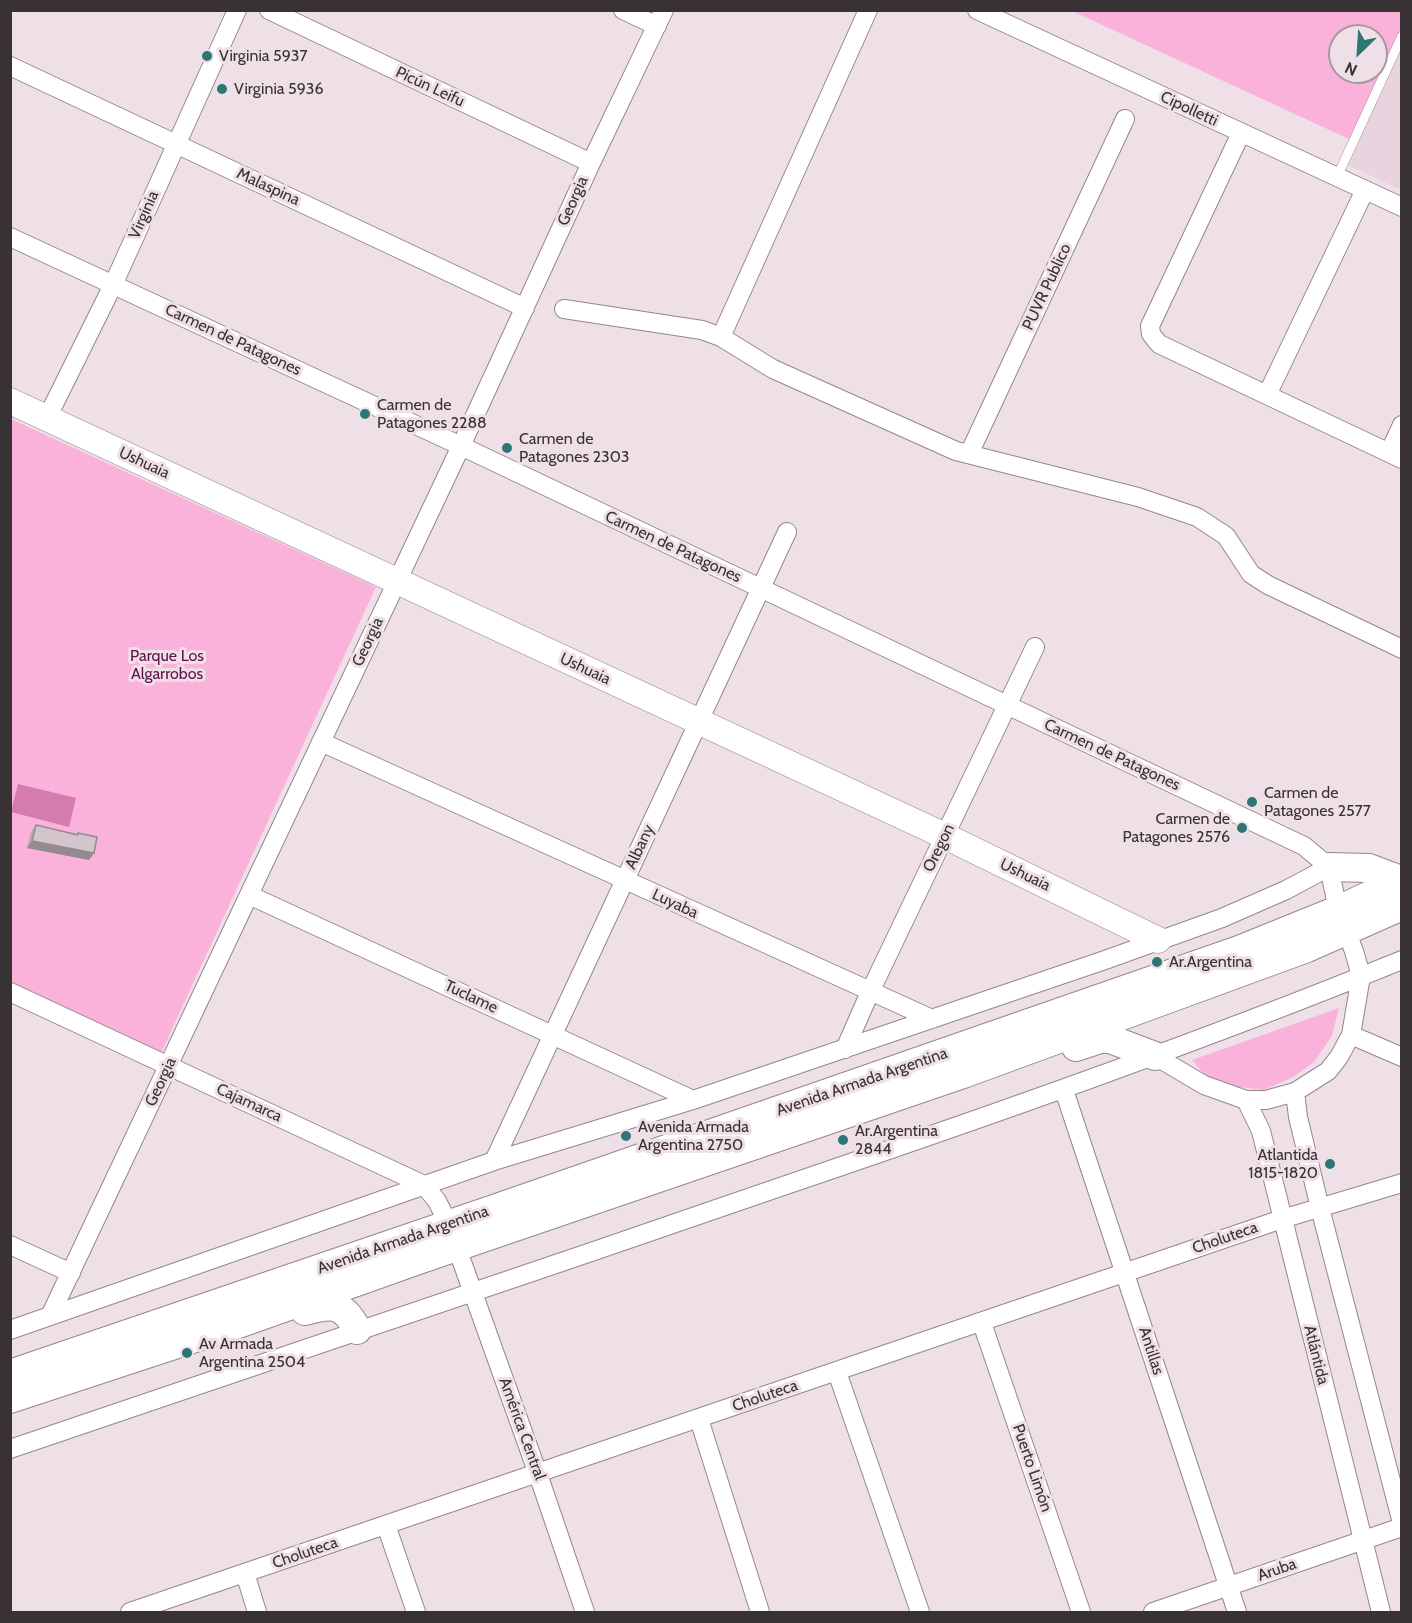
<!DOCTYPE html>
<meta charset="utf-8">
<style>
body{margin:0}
#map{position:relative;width:1412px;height:1623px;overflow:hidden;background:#efe0e8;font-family:Cabin,sans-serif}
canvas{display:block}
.frame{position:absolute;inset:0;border:12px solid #383235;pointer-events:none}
.north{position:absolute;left:1328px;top:24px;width:60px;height:60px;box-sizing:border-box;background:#efe0e8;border:2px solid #a69aa0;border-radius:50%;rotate:205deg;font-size:16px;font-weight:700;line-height:24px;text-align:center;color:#383235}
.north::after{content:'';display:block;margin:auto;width:21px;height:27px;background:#2c7675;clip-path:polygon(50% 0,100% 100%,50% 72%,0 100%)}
</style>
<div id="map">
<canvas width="1412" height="1623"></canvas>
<div class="frame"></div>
<div class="north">N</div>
</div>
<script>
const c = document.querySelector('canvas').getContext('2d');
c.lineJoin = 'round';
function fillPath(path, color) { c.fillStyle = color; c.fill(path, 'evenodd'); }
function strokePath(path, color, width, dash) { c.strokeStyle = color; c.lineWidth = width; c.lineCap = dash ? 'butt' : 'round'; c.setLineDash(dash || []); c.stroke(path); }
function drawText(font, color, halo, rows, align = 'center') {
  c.font = font + ' Cabin,sans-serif'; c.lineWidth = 6; c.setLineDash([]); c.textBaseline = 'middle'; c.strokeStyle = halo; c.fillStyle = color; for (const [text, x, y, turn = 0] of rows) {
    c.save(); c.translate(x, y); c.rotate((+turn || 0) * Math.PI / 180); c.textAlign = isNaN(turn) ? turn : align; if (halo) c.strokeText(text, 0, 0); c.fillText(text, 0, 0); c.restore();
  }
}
const built = new Path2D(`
 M1401,32V190L1341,162Z`);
const green = new Path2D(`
 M1072,11H1401V32L1351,140ZM1340,36H1376V72H1340Z
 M11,419L376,587L161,1053L11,984Z
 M1339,1008L1332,1036L1314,1062L1295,1076L1264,1090L1231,1086L1206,1076L1192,1060Z`);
const water = new Path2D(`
 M18,784L76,798L69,827L11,812Z`);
const lane = new Path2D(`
 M1337,177L1402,36`);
const street = new Path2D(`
 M269,10L591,163
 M623,10L657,26
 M977,10L1402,207
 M10,66L525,308
 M1241,133L1150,326L1151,334L1159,344L1402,459
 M10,237L461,446L1304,846L1329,867
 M564,309L702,330L721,337L773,369L956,451L1138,497L1197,517L1226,536L1251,574L1268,585L1402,649
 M721,337L868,10
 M1267,395L1365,190
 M47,418L113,285L237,10
 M1389,453L1402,425
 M969,454L1125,119
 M321,742L932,1019
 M249,895L693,1100
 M10,992L424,1185L437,1201L448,1223L538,1474L585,1612
 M1351,1035L1402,1057
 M845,1049L870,992L1035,647
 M1155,1056L1204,1085L1246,1100H1266L1295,1092L1328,1071L1339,1057L1351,1035L1361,976L1354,951L1338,910L1329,867
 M1064,1090L1237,1612
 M1295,1092L1298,1117L1320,1208L1402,1523
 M1246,1100L1261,1131L1381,1612
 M494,1161L787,532
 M10,1245L71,1273
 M50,1316L461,446L591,163L664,10
 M982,1323L1081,1612
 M10,1330L494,1161L693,1100L1105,960L1222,918L1286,890L1329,867
 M837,1372L920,1612
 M699,1419L760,1612
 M10,1449C270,1360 530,1274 789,1184C995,1114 1200,1042 1402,960
 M386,1525L416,1612
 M245,1573L257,1612
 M130,1612L1282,1219L1402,1183
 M1153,1612L1402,1527`);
const secondary = new Path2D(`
 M10,401L945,836L1158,940`);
const primary = new Path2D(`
 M1329,867L1369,868L1401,880
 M1076,1047L1100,1039H1110L1155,1056
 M305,1311C331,1304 344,1302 357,1330
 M10,1374L494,1209L1239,950L1338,910L1402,880
 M10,1399L238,1324L421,1259L963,1074L1307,948L1402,906`);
const wall = new Path2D(`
 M36,825L77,835L78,833L94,853L89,860L27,848L31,832Z`);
const shadedWall = new Path2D(`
 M32,841L94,853L89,860L27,848Z`);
const building = new Path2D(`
 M36,825L78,835V833L97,837L94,853L32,841Z`);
const markers = [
 [207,56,6,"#2c7675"],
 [222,89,6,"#2c7675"],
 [365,414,6,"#2c7675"],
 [507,448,6,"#2c7675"],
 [1252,802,6,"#2c7675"],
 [1242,828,6,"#2c7675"],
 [1157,962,6,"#2c7675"],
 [626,1136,6,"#2c7675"],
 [843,1140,6,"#2c7675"],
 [1330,1164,6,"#2c7675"],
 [187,1353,6,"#2c7675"]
];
const poiNames = [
 ["Virginia 5937",219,56],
 ["Virginia 5936",234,89],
 ["Carmen de",377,405],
 ["Patagones 2288",377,423],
 ["Carmen de",519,439],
 ["Patagones 2303",519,457],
 ["Carmen de",1264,793],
 ["Patagones 2577",1264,811],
 ["Carmen de",1230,819,"right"],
 ["Patagones 2576",1230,837,"right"],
 ["Ar.Argentina",1169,962],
 ["Avenida Armada",638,1127],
 ["Argentina 2750",638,1145],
 ["Ar.Argentina",855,1131],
 ["2844",855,1149],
 ["Atlantida",1318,1155,"right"],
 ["1815-1820",1318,1173,"right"],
 ["Av Armada",199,1344],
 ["Argentina 2504",199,1362]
];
const streetNames = [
 ["Picún Leifu",430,87,25],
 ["Cipolletti",1189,109,25],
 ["Malaspina",268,187,25],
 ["Georgia",573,201,-66],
 ["Virginia",144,215,-66],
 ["PUVR Publico",1047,287,-65],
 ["Carmen de Patagones",233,340,25],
 ["Ushuaia",144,463,25],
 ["Carmen de Patagones",673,547,25],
 ["Georgia",368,642,-65],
 ["Ushuaia",585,669,25],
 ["Carmen de Patagones",1112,755,25],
 ["Albany",640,847,-65],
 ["Oregon",939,848,-64],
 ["Ushuaia",1025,875,26],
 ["Luyaba",675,904,25],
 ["Tuclame",471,997,25],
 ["Georgia",161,1082,-65],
 ["Avenida Armada Argentina",862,1082,-19],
 ["Cajamarca",249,1103,25],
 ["Choluteca",1225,1238,-19],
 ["Avenida Armada Argentina",403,1240,-19],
 ["Antillas",1151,1351,72],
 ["Atlántida",1316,1355,76],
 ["Choluteca",765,1396,-19],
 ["América Central",522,1429,70],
 ["Puerto Limón",1032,1468,71],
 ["Choluteca",305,1553,-19],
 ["Aruba",1277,1570,-19]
];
const parkNames = [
 ["Parque Los",167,656],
 ["Algarrobos",167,674]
];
fillPath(built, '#e9d3df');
fillPath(green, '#fab2db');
fillPath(water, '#d47bb0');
strokePath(lane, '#95868e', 10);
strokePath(street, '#95868e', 20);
strokePath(secondary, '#95868e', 27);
strokePath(primary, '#95868e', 30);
strokePath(lane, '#fff', 9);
strokePath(street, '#fff', 18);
strokePath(secondary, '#fff', 26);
strokePath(primary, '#fff', 28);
fillPath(wall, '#b6a9b0');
fillPath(shadedWall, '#948a90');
fillPath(building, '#d4c5cd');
strokePath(building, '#948a90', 1.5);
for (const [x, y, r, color] of markers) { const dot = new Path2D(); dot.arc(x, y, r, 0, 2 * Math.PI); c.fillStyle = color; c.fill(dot); strokePath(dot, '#efe0e8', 2); }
drawText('16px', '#383235', '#efe0e8', poiNames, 'left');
drawText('16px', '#383235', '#efe0e8', streetNames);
drawText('16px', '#611148', '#efe0e8', parkNames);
</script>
